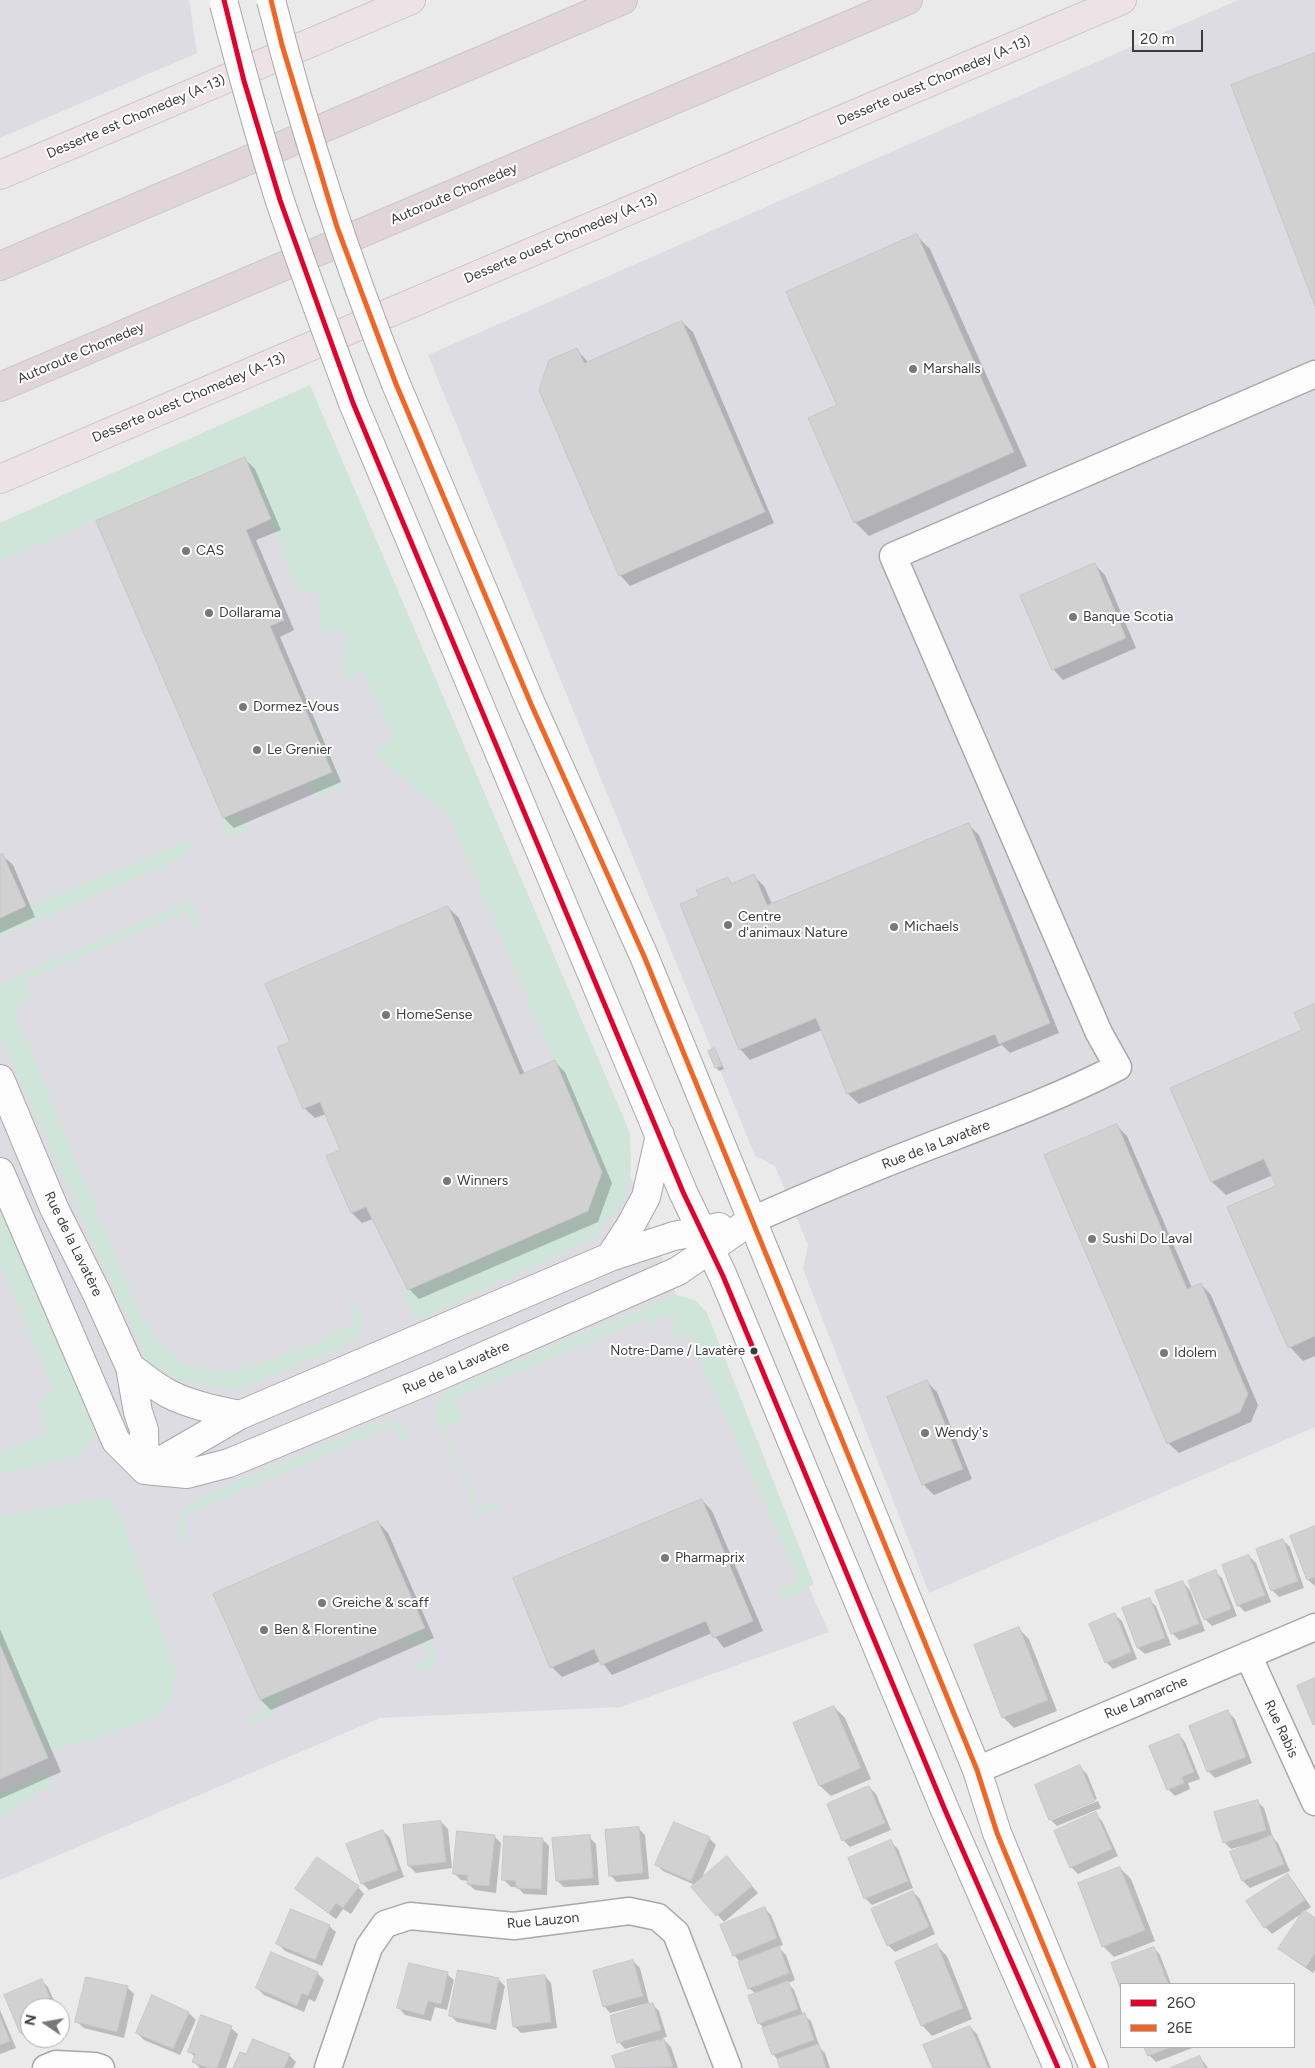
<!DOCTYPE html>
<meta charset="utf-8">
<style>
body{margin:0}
#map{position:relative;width:1315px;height:2068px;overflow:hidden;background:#eaeaeb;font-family:Figtree,sans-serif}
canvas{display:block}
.legend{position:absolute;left:1120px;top:1983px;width:175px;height:65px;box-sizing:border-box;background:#fff;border:1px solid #b1b1b1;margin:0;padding:6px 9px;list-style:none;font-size:15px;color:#3c3c3d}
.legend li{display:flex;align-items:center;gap:10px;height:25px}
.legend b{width:25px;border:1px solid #b1b1b1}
.north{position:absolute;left:20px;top:1998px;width:50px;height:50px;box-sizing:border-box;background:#fff;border:1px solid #b1b1b1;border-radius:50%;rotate:282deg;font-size:14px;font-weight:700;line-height:20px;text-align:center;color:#3c3c3d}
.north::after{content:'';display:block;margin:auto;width:18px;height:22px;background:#79797a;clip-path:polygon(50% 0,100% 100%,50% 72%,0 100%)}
.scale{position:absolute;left:1132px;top:30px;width:71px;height:22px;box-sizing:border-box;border:2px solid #3c3c3d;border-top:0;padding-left:6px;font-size:15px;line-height:18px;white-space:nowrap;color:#3c3c3d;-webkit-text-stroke:4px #fff;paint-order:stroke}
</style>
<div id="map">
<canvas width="1315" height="2068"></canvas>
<ul class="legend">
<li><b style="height:6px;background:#e4002b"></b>26O</li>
<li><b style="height:6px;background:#f26522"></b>26E</li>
</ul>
<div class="north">N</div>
<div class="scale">20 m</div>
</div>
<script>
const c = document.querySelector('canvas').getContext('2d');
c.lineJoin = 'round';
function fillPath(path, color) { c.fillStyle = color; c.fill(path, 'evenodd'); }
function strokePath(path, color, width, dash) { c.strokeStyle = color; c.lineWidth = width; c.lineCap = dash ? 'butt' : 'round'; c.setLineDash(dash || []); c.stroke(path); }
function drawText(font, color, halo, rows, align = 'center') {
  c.font = font + ' Figtree,sans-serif'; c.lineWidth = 4; c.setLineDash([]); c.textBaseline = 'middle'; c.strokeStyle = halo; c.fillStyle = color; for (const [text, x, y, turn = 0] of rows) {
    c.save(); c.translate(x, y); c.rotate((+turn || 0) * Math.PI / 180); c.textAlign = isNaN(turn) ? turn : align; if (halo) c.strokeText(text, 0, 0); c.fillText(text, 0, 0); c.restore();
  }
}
const built = new Path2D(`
 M0,0H189L197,53L0,138Z
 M1238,0H1315V1427L929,1593L803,1269L808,1245L775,1166L755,1156L428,355Z
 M302,407L622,1154L681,1306L829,1632L621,1707L380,1718L0,1880V536Z`);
const green = new Path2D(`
 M310,385L630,1133L631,1169L624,1202L591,1240L423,1318L414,1317L402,1293L588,1212L602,1172L450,818L375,755L393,736L363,671L341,679L347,632H322L319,592L305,590L300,596L245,458L0,561V523Z
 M317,724L342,786L316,798L309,783L240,812L249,830L232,837L226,832L220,820L332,772L312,726Z
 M193,839L184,858L0,937V918Z
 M191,900L201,926L196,931L186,911L25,981L30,998L13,1008L139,1312L158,1340L184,1364L230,1373L299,1350L356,1322L348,1304L352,1302L360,1312L364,1326L356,1338L335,1351L239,1390L205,1386L176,1380L150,1365L117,1296L0,1036V984Z
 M0,1204L97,1429L89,1445L75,1457L10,1473L0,1469V1447L3,1451L48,1433L37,1401L54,1391L0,1264Z
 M681,1296L696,1301L707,1313L814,1584L790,1598L781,1599L777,1589L799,1581L689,1335L673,1340L675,1317H655L652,1339L647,1319L455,1398L463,1419L443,1428L479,1508L499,1501L502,1506L479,1515L434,1414L438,1413L437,1404L443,1392L669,1297Z
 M391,1420L403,1428L410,1439L405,1445L393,1426L184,1516L186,1539L177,1538L180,1512L201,1497L376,1423Z
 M110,1499L120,1514L176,1672L172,1699L156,1717L97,1738L46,1752L0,1645V1517L91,1500Z
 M425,1628L438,1657L434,1666L416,1671L412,1666L429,1658L421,1639L405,1646L402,1638Z
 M288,1688L271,1716L250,1724L247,1719L265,1712L260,1700Z
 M44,1772L52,1774L51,1784L0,1819V1794Z`);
const shadow = new Path2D(`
 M916,235L930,249L1027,466L869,536L855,522L838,406Z
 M682,322L693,332L774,523L630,586L620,575L577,350L588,362Z
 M245,459L255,469L281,530L256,540L294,630L280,637L341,782L234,828L224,818L98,521Z
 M1095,565L1105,575L1136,648L1063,680L1053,669Z
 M968,824L979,835L1059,1033L1010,1053L1002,1045L859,1104L848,1094L822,1030L750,1060L740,1049L700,897L728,879L733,884L754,876L764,886L772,904Z
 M2,855L13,865L35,917L0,933V856Z
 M448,907L459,918L525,1075L555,1062L565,1072L612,1183L598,1222L419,1299L409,1289L373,1219L362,1223L352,1213L342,1151L326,1114L315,1118L304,1108Z
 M1315,1006V1356L1303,1361L1290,1347L1278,1187L1273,1175L1226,1195L1212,1182L1303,1030Z
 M715,1049L724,1069L719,1071L716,1068Z
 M1117,1126L1127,1136L1192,1288L1201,1284L1211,1295L1258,1405L1251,1422L1179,1453L1168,1443Z
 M927,1382L937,1392L972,1479L934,1495L924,1485L888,1397Z
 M702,1500L712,1511L763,1631L724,1648L712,1633L612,1675L601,1661L562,1677L552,1667Z
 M378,1522L388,1533L434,1638L271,1710L261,1700L214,1594Z
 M1315,1528V1586L1308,1580L1292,1537Z
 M1283,1540L1290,1547L1304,1588L1279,1597L1272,1590Z
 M1249,1556L1256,1563L1271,1602L1245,1612L1238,1605Z
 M1215,1572L1222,1578L1237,1616L1212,1626L1205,1619Z
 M1183,1583L1190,1590L1205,1631L1179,1640L1172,1633Z
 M1149,1600L1156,1606L1171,1645L1145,1654L1138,1648L1124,1609Z
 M1115,1615L1122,1621L1137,1659L1113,1669L1106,1662Z
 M0,1629L61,1772L0,1799Z
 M1019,1629L1029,1639L1057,1711L1014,1728L1003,1717Z
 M834,1707L845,1718L871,1779L831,1796L820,1786L794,1724Z
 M1228,1712L1235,1719L1252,1763L1215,1778L1208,1771Z
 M1179,1735L1185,1742L1200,1779L1188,1783L1190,1789L1175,1796L1168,1789Z
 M1080,1767L1087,1774L1097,1799L1052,1818V1820L1098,1801L1101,1808L1057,1826L1050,1819Z
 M869,1787L876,1794L891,1830L850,1847L843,1840Z
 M1257,1801L1264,1808L1273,1838L1278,1843L1290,1871L1250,1888L1243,1881L1231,1853L1249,1845V1844L1231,1849L1224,1842Z
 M1095,1814L1102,1821L1118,1856L1078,1874L1071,1867Z
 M441,1822L448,1829L452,1868L416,1873L409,1866Z
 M638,1828L645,1835L649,1879L617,1882L610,1875Z
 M383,1831L390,1838L404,1877L369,1890L362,1883Z
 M494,1836L501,1843L496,1893L475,1890L468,1884V1881L461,1880L454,1873Z
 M589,1837L596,1844L599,1885L564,1887L557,1881Z
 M709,1838L716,1845L701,1880L733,1864L758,1893L724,1922L693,1887L695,1885L663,1871L656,1864Z
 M542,1839L549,1846L547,1895L524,1894L517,1887H511L504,1880Z
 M891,1842L898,1849L913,1888L872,1905L865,1898Z
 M1120,1868L1131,1879L1155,1941L1114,1957L1104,1947L1079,1884Z
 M1287,1875L1294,1882L1311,1907L1272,1934L1265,1927Z
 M358,1887L364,1894L351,1914L343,1909L336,1919L296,1889Z
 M913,1892L920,1899L935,1934L895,1952L888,1945Z
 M764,1908L771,1915L783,1945L778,1947L786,1955L795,1980L788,1983L794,1990L803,2015L811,2021L820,2048L825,2053L830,2068H781L778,2060L773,2054L765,2029L759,2023L756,1994L749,1988L741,1963L734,1955Z
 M1315,1919V1970L1313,1973L1287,1955L1280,1948Z
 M329,1926L336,1932L322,1966L285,1951L278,1944Z
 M937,1946L947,1956L972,2019L932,2036L922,2025Z
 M1154,1948L1160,1955L1171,1984H1121V1986L1113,1964Z
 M633,1961L640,1968L649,2003L610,2013L604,2006Z
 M317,1973L324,1980L315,2002L309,1999L304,2012L264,1995L257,1988Z
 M447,1974L454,1980L447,2010L435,2007L431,2021L405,2015L399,2008Z
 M545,1976L551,1983L557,2028L521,2033L514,2026Z
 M498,1979L505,1986L496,2030L457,2022L450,2015Z
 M42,1981L48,1987L57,2008H30L31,2038L27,2039L21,2033L5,1996Z
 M127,1987L134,1994L124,2038L84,2028L77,2022Z
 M152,1997L189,2013L196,2020L180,2055L144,2040L137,2033Z
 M652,2004L659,2011L667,2037L662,2038L671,2047L678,2068H617L613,2057L658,2042V2040L625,2049L619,2042Z
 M0,2010L16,2048L0,2054Z
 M60,2016L64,2025L60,2026Z
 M970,2027L977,2034L991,2068H934Z
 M231,2028L238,2034L226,2068H200L194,2062L195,2057L189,2051Z
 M1146,2047H1195L1156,2062L1149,2055Z
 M289,2055L296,2062L293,2068H235Z
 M1200,2057L1208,2068H1173Z`);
const building = new Path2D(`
 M1315,53V306L1231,85Z
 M917,234L1014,452L854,523L808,418L837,405L786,292Z
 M682,321L765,512L619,576L539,390L549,360L577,348L584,363Z
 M245,457L271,519L246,530L284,620L270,626L332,772L223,818L96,521Z
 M1095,563L1126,638L1052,670L1020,596Z
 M969,823L1050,1023L999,1044L995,1034L847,1094L816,1018L739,1050L680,904L699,896L696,890L728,877L731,884L754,874L767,905Z
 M3,854L26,906L0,918V855Z
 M448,906L520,1075L555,1060L602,1172L588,1211L408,1290L366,1207L351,1213L326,1156L340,1150L320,1102L303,1109L277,1047L290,1042L265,984Z
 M1315,1004V1336L1288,1348L1227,1207L1276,1186L1264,1159L1211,1182L1170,1088L1302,1030L1294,1013Z
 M715,1048L722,1066L715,1068L708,1051Z
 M1117,1124L1187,1289L1201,1283L1248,1394L1240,1412L1167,1444L1044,1155Z
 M927,1380L963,1469L922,1485L887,1397Z
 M702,1499L753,1621L713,1638L706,1621L601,1665L594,1649L550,1668L513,1578Z
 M378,1521L425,1628L260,1700L213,1594Z
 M1315,1526V1577L1307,1580L1290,1536Z
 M1283,1539L1298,1581L1271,1591L1256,1549Z
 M1249,1555L1265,1595L1237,1606L1222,1565Z
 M1216,1570L1231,1609L1204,1620L1188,1581Z
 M1183,1581L1199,1624L1171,1634L1155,1591Z
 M1150,1598L1165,1638L1137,1648L1122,1608Z
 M1115,1613L1131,1652L1105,1663L1089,1624Z
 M1019,1627L1048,1700L1002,1718L974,1645Z
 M0,1645L48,1758L0,1779Z
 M1315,1678V1724L1313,1725L1297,1686Z
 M834,1706L861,1768L819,1786L793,1723Z
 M1228,1710L1246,1757L1207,1772L1189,1726Z
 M1179,1734L1194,1772L1182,1777L1184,1783L1167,1790L1149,1746Z
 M1080,1765L1095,1801L1049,1820L1035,1785Z
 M869,1786L885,1823L842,1841L827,1804Z
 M1258,1800L1266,1830L1223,1843L1214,1812Z
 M1096,1812L1112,1849L1070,1868L1054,1831Z
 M441,1821L446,1862L408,1866L403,1825Z
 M674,1822L710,1837L691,1881L655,1865Z
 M639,1827L643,1873L609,1876L605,1830Z
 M383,1830L398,1870L361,1884L346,1844Z
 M457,1831L495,1835L489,1886L467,1884L468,1875L453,1874Z
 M590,1835L593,1878L556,1881L552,1838Z
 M1272,1835L1284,1864L1242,1881L1230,1852Z
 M504,1836L543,1838L541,1889L516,1888V1881L502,1880Z
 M891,1840L908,1881L864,1899L848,1858Z
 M727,1856L752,1886L716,1916L691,1887Z
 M317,1857L359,1886L343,1908L336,1903L329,1913L295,1889Z
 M1120,1867L1145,1930L1102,1947L1078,1883Z
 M1288,1874L1305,1900L1264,1928L1246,1901Z
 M913,1891L929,1927L887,1946L871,1909Z
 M765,1907L777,1938L733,1956L720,1925Z
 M291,1909L330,1925L315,1960L276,1944Z
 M1304,1910L1315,1918V1953L1306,1967L1278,1949Z
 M937,1944L963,2008L921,2026L895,1962Z
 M779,1946L789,1973L748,1989L738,1962Z
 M1154,1947L1168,1984H1121V1990L1111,1963Z
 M271,1952L318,1972L308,1996L302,1993L297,2006L256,1988Z
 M633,1960L643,1996L603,2007L593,1971Z
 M409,1963L448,1972L441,2004L428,2001L424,2015L397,2008Z
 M458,1970L499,1978L490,2024L449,2016Z
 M545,1975L551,2022L513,2027L507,1980Z
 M86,1977L128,1986L117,2032L75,2022Z
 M42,1979L54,2008H30V2029L20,2033L4,1995Z
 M788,1981L798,2009L758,2024L748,1996Z
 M152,1995L189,2012L173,2049L136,2033Z
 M653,2003L661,2030L617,2043L610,2016Z
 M805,2013L814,2040L772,2055L762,2028Z
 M201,2015L232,2026L217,2068H209L192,2062L195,2054L188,2052Z
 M0,2017L10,2041L0,2045Z
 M970,2026L988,2068H933L923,2045Z
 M253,2039L290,2054L284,2068H233L240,2052L246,2054Z
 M664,2039L673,2067L616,2068L612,2056Z
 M819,2044L826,2068H780L777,2059Z
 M1144,2047H1171L1148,2056Z
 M1200,2056L1205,2068H1170Z`);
const street = new Path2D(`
 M752,1220C803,1198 855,1175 907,1155C978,1127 1050,1102 1118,1067L1099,1033L893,556L1315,374
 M1248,1655L1315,1802
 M977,1770L1315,1627
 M46,2068L56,2064L95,2066L101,2068
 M328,2068L369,1947L385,1924L410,1916L514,1926L629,1911L658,1917L676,1933L728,2068`);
const secondary = new Path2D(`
 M396,384L531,704L644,956L977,1770L997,1833L1094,2068
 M353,403L683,1192L723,1276L945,1810L1058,2068
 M0,1079L54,1208L97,1294L130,1367L138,1412L144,1430L145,1470
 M0,1172L116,1441L145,1470L187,1474L229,1463L434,1378L678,1271L752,1220
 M610,1257L629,1228L646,1197L660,1135
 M130,1367C143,1376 155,1387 169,1394C191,1405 216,1410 240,1415
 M145,1470L240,1415L610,1257L674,1236L719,1227`);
const primary = new Path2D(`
 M0,175L411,0
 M0,479L1122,0`);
const highway = new Path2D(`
 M0,266L623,0
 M0,387L908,0`);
const secondaryBridge = new Path2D(`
 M271,0C304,131 346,259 396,384
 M224,4C241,69 259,134 279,198C302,267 328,335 353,403`);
const bus1 = new Path2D(`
 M224,0L244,81L280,200L353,403L683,1192L723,1276L945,1810L1058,2068`);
const bus2 = new Path2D(`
 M271,0L282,45L337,227L396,384L531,704L644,956L977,1770L997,1833L1094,2068`);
const markers = [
 [913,369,5,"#79797a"],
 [186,551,5,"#79797a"],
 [209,613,5,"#79797a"],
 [1073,617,5,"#79797a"],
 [243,707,5,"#79797a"],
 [257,750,5,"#79797a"],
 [728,925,5,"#79797a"],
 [894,927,5,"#79797a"],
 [386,1015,5,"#79797a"],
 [447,1181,5,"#79797a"],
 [1092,1239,5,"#79797a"],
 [754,1351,4.5,"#3c3c3d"],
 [1164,1353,5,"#79797a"],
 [925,1433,5,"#79797a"],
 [665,1558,5,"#79797a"],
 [322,1603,5,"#79797a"],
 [264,1630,5,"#79797a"]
];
const busNames = [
 ["Notre-Dame / Lavatère",745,1351]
];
const streetNames = [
 ["Desserte ouest Chomedey (A-13)",934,81,-23],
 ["Desserte est Chomedey (A-13)",136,117,-23],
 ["Autoroute Chomedey",454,194,-23],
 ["Desserte ouest Chomedey (A-13)",561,239,-23],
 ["Autoroute Chomedey",81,353,-23],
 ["Desserte ouest Chomedey (A-13)",189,398,-23],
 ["Rue de la Lavatère",936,1145,-21],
 ["Rue de la Lavatère",73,1244,64],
 ["Rue de la Lavatère",456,1368,-23],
 ["Rue Lamarche",1146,1698,-23],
 ["Rue Rabis",1281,1729,65],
 ["Rue Lauzon",543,1921,-5]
];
const poiNames = [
 ["Marshalls",923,369],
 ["CAS",196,551],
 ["Dollarama",219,613],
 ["Banque Scotia",1083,617],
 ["Dormez-Vous",253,707],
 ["Le Grenier",267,750],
 ["Centre",738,917],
 ["d'animaux Nature",738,933],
 ["Michaels",904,927],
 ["HomeSense",396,1015],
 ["Winners",457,1181],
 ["Sushi Do Laval",1102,1239],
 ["Idolem",1174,1353],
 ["Wendy's",935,1433],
 ["Pharmaprix",675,1558],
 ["Greiche & scaff",332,1603],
 ["Ben & Florentine",274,1630]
];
fillPath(built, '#dddce3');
fillPath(green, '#cfe5da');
fillPath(shadow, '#0003');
fillPath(building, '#d1d1d2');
strokePath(building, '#c7c6c8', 1);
strokePath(street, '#a8a8a9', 29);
strokePath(secondary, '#a8a8a9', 30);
strokePath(primary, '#c6c6c6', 30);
strokePath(highway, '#c6c6c6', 30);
strokePath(street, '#fcfcfc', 26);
strokePath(secondary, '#fcfcfc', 28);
strokePath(primary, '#ede3e7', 28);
strokePath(highway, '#e2d5d9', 28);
strokePath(secondaryBridge, '#a8a8a9', 30, []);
strokePath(secondaryBridge, '#fcfcfc', 28);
strokePath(bus1, '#e4002b', 5);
strokePath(bus2, '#f26522', 5);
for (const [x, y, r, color] of markers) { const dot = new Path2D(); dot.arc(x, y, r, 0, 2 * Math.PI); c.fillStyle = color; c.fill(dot); strokePath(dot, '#fff', 2); }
drawText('13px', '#3c3c3d', '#fff', busNames, 'right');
drawText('14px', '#3c3c3d', '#fff', streetNames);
drawText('14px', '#3c3c3d', '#fff', poiNames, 'left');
</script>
